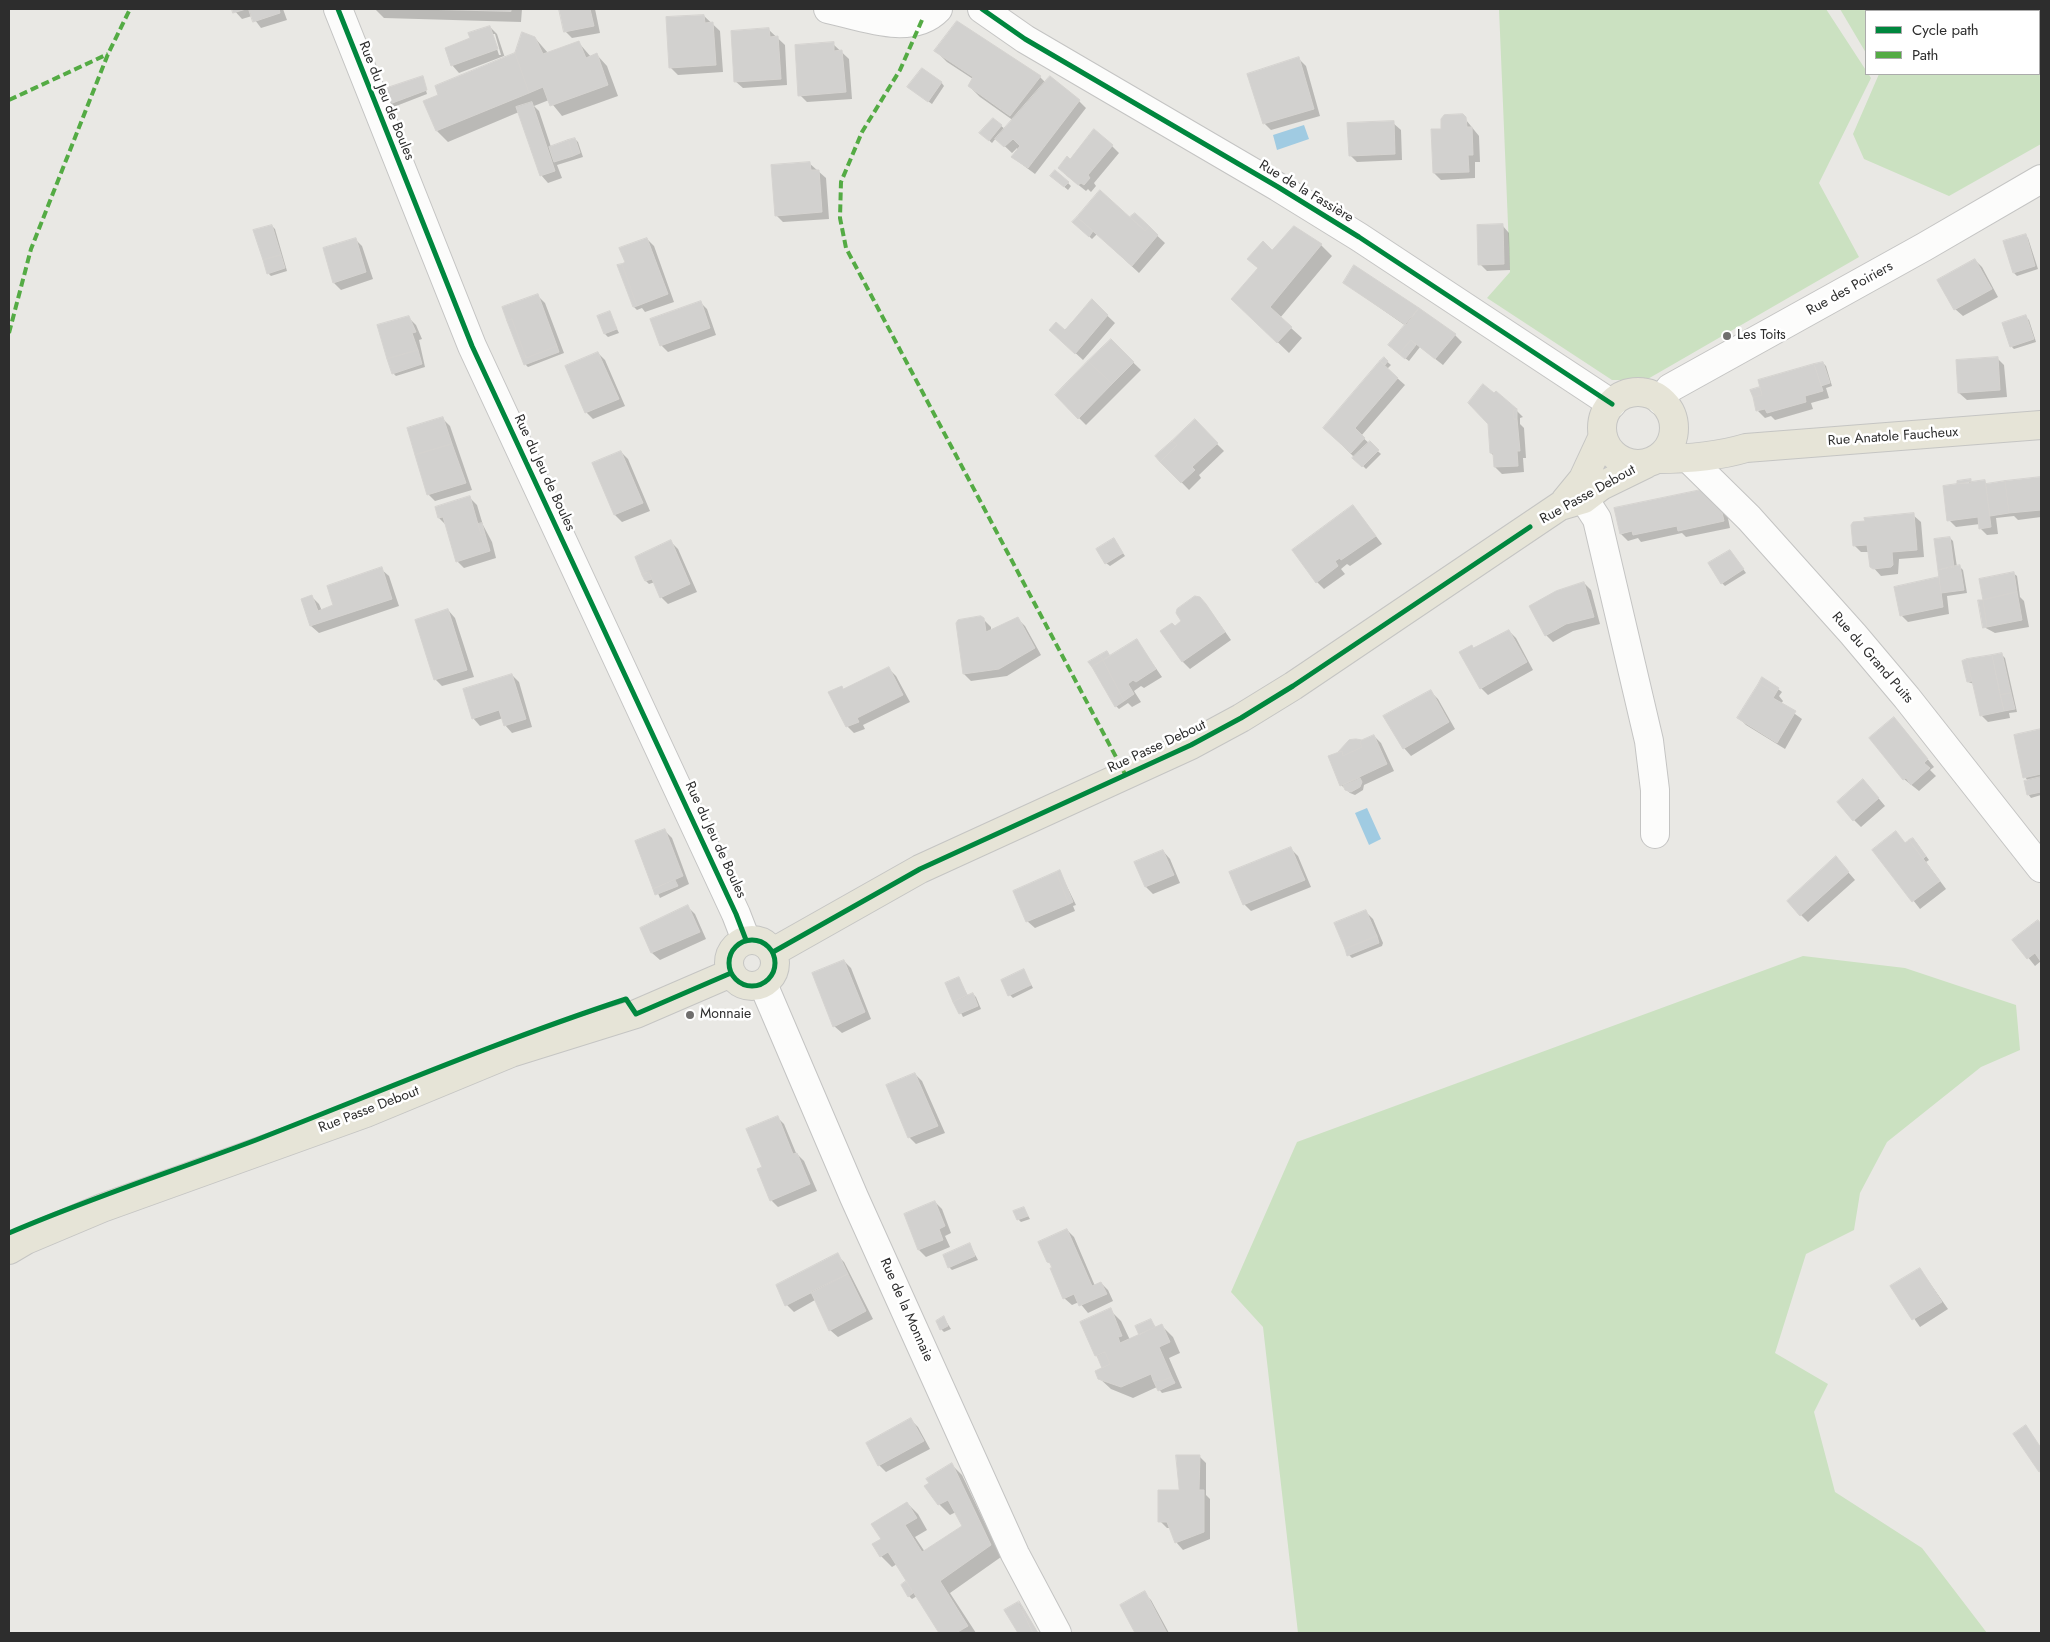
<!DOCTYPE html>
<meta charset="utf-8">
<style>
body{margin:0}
#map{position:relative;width:2050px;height:1642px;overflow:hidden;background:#e9e8e4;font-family:Jost,sans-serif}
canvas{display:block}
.frame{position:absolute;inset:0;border:10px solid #2d2d2d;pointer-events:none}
.legend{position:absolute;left:1865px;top:10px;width:175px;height:65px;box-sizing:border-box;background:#fff;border:1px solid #ababab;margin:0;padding:6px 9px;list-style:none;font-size:15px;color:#2d2d2d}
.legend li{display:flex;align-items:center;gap:10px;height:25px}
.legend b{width:25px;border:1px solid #ababab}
</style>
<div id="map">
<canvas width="2050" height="1642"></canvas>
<div class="frame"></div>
<ul class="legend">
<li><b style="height:6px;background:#00873e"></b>Cycle path</li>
<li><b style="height:6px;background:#54ab44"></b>Path</li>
</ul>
</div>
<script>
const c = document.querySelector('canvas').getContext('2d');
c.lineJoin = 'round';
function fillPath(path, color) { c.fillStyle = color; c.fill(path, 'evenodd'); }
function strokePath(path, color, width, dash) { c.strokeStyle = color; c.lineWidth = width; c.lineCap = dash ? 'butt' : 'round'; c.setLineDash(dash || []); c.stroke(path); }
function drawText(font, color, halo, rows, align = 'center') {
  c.font = font + ' Jost,sans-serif'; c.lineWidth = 5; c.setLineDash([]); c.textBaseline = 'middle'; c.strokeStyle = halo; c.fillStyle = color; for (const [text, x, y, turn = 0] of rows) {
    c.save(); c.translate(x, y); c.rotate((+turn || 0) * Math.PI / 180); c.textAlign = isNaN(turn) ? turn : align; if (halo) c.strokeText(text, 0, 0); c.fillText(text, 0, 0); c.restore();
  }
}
const green = new Path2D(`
 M1499,9H1826L1871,78L1819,183L1859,257L1646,380H1612L1487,298L1510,272Z
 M1840,9H2041V144L1949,196L1864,159L1853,134L1879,74H2039V11H1866V53Z
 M1803,956L1905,968L2016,1005L2020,1050L1981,1067L1887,1142L1860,1193L1854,1230L1806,1254L1775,1353L1828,1384L1814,1412L1835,1492L1922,1548L1987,1633H1298L1263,1327L1231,1292L1297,1142Z`);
const water = new Path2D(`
 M1304,125L1309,139L1277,150L1273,135Z
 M1367,808L1381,839L1369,845L1355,813Z`);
const shadow = new Path2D(`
 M233,9H283L287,20L261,28L252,16L242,19Z
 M375,9H522L521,22L384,18Z
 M560,9H595L600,33L572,38L565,31Z
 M704,16L720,31L723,72L678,75L671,68Z
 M490,27L497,34L505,58L516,54L535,38L548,53L579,43L591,57L597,55L607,66L618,96L562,116L549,100L534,106L539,111L551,147L575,139L578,142L583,157L557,165L562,178L548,183L541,175L519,112L448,142L437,131L440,95L505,58L504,56L459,73L452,65L471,39ZM492,34H495L501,55H499Z
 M769,30L785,45L787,85L743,88L735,81Z
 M833,44L849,59L852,99L807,102L800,95Z
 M936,51L1040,77L1046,83L1079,101L1086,108L1035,174L1012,157L1018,150L1017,148L1012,153L996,138L992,143L984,136L994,120L1006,130L1014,121L980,97L969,86L973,79L947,62Z
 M1299,59L1306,66L1320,116L1271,130L1264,123Z
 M422,77L427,94L391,108L388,104Z
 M941,82L944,86L932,104L908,87Z
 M1462,115L1479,136L1480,162H1475V178L1441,180L1434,173L1443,130Z
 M1393,123L1401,130L1402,160L1357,162L1350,155Z
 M1112,146L1119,153L1094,183L1096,186L1091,192L1088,189L1086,191L1066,175L1070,161Z
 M809,163L826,178L829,219L783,222L776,215Z
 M1055,179L1068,183L1071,186L1068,190Z
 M1135,215L1165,243L1139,273L1097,234L1092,239L1074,222L1130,219Z
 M1502,225L1509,233L1510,270L1487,271L1480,264Z
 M272,226L275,229L287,271L271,276L268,273Z
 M2025,235L2028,238L2038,269L2017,276L2014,273Z
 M355,239L362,246L373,279L341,290L334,283Z
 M647,239L654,246L674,302L645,312L642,308L637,310L634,307Z
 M1321,245L1332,256L1280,318L1302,338L1289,353L1243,309L1259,269L1248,259L1273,252Z
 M1975,260L1982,267L1998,297L1963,316L1955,309L1939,280Z
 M1344,283L1455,335L1462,342L1443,365L1420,347L1409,361L1397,352L1406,326Z
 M538,296L545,303L564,353L528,367L525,364Z
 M1092,301L1115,323L1083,360L1058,337Z
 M700,302L707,309L716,335L668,352L661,345Z
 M609,313L619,333L608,337L605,334Z
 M2026,317L2029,320L2036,342L2014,349L2011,346Z
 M409,318L416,325L422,339L419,340L425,367L396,376L393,373Z
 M1111,341L1141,370L1086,425L1056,395Z
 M598,353L605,360L625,406L593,419L586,412Z
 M1997,358L2004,365L2007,397L1967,400L1959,393Z
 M1384,359L1391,365L1387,369L1405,385L1361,436L1381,454L1366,469L1332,435Z
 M1823,363L1826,366L1832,386L1826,388L1829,398L1811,403L1813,409L1775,420L1771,416L1765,418L1758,411Z
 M1516,410L1523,417L1520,418V424L1524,428L1526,458H1523L1524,472L1502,474L1495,467L1494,456L1491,453Z
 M443,419L450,426L472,490L435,501L428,494Z
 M1194,421L1224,451L1199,475L1201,478L1189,490L1157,457Z
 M621,452L628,459L650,511L622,522L615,515L594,464Z
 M2041,478V517L2018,520L2014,516L1996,518L1998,534L1987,535L1980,528V524L1956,527L1949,520L1970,481L1973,483L1985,482L1988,485Z
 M470,498L477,505L483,525L492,542L496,558L464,568L457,561L446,525L439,518Z
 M1725,504L1730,528L1686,537L1682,533L1641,542L1638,538L1628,541L1621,534Z
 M1353,506L1382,544L1350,566L1347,564L1341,569L1345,574L1324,589L1317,582Z
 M1913,515L1921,522L1924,557L1899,559L1898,574L1881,576L1872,566L1869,552H1861L1854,545Z
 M1950,538L1953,541L1957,567H1960L1963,570L1967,593L1947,596L1949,614L1908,622L1901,615L1940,578Z
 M1114,540L1125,556L1110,566L1106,563Z
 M671,542L678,549L697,592L668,604L661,597L655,582L649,584L646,581Z
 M1730,551L1746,573L1725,586L1722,583Z
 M381,569L389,576L399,606L319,633L311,626L303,600L312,597L319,604L322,611L335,606Z
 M2013,573L2017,576L2020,597L2024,601L2029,627L1995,633L1984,627Z
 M1584,583L1591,590L1600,624L1573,631L1553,642L1546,635Z
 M1207,606L1231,640L1190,669L1182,661L1175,627Z
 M448,610L455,618L474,677L442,686L435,679Z
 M983,619L991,627V631L1018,619L1025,626L1041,655L1007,676L971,681L964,674Z
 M1509,631L1516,638L1533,670L1488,695L1481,688L1472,647L1475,649Z
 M1137,641L1162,677L1144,688L1141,686L1134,691L1141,702L1132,707L1128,703L1119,709L1116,706L1110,657Z
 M2002,655L2005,658L2017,712L2009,713L2010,718L1988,722L1981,715L1974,684L1968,682L1964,662Z
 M889,669L896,676L910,702L863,725L865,729L854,733L847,726L844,690Z
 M512,675L519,682L532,727L512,733L505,725L503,718L480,726L473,718Z
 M1778,689L1782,692L1779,696L1783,701L1781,704L1802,719L1785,749L1746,725L1739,718Z
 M1431,692L1438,699L1455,729L1411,756L1404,748L1385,716Z
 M1901,726L1934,767L1930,770L1936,776L1919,791L1904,779Z
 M2041,730V795L2031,798L2028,794V781L2025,777L2016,736Z
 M1374,736L1381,743L1394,771L1364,785L1363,790L1355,795L1350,793L1341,785L1340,752L1350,741L1362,742Z
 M1870,788L1885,806L1861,827L1854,820Z
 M664,830L672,838L689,884L660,898L636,842Z
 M1896,833L1906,844L1916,842L1929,860L1926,862L1946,889L1920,909L1874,850Z
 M1291,849L1298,856L1311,887L1251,911L1244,904Z
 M1163,851L1170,859L1180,883L1153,894L1146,887L1136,863Z
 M1842,865L1855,880L1808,922L1801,915Z
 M1060,872L1076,905L1073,906L1075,911L1035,928L1027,921Z
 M688,907L695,914L706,939L660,960L652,953L642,929Z
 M1366,912L1373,919L1383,943L1382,946L1352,958L1349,955Z
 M2038,922L2041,925V961L2035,966L2014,940Z
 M844,961L851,968L871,1019L842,1033L834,1026Z
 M1024,971L1033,988L1013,998L1010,995Z
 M959,979L968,996L973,994L976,997L981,1009L963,1017L947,984Z
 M915,1074L922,1081L945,1133L916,1144L909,1137Z
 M777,1117L784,1124L796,1153L804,1161L817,1191L778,1207L771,1200L764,1168Z
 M935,1202L942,1209L951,1233L945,1236L950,1247L926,1257L919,1250Z
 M1024,1209L1030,1219L1021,1222L1018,1219Z
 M1067,1230L1074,1237L1095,1286L1101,1283L1108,1290L1113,1301L1088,1313L1079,1302L1072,1305L1064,1298L1052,1265L1048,1261Z
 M970,1245L978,1260L952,1270L949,1267Z
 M837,1255L844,1262L873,1319L838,1337L830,1330L815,1300L794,1312L787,1305L777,1286Z
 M1920,1269L1948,1309L1920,1327L1892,1287Z
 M1110,1310L1121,1321L1130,1340L1141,1335L1151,1321L1156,1328L1162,1326L1173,1337L1180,1353L1169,1358L1182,1388L1162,1393L1157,1387L1133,1398L1111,1389L1099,1378L1104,1368L1096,1355Z
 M944,1318L951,1329L944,1332L941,1329Z
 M911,1420L918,1427L930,1449L886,1472L879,1465Z
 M1199,1456L1206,1463V1495L1210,1499V1539L1183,1550L1176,1542L1171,1528H1167L1160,1521L1180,1492Z
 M951,1464L962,1475L1001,1557L950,1593L976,1633H940L917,1596L912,1599L909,1596L902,1586L908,1582L897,1564L892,1567L881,1556L882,1540L907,1503L918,1514L927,1530L915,1537L925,1552L963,1527L956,1512L950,1515L939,1504Z
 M1144,1593L1151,1600L1169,1633H1136L1121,1606Z
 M1019,1603L1022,1606L1038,1633H1020L1006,1611Z`);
const building = new Path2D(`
 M232,9H246L233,13Z
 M249,9H279L280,13L253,22Z
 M420,9H511V11Z
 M559,9H590L594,26L564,32Z
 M704,15L705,23L713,22L716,65L669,68L666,17Z
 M957,21L1041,76L1010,116L968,86L973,77L934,51Z
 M490,26L498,49L451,66L445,48L470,38L468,33Z
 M769,28L770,37L778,36L781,79L734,82L731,31Z
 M522,32L535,37L543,54L579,41L586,58L597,53L608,85L550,106L543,87L529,93L515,53Z
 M834,42V51L842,50L846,92L798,96L795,45Z
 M515,53L529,93L436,131L423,101L438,95L435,86Z
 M1299,57L1314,109L1263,124L1247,74Z
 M922,68L942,82L928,102L907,87Z
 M423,76L427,90L387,105L381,90Z
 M1050,76L1080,100L1028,168L1011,157L1020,146L1013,139L1004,147L995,139Z
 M532,102L555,171L540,176L516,107Z
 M1463,114L1466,117L1467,127H1472L1473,155H1468L1469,172L1433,173L1431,129H1441V119L1444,115Z
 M993,118L1002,125L989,141L979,133Z
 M1394,121L1395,154L1349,156L1347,123Z
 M1094,129L1113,145L1088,175L1090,178L1084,185L1081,183L1078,185L1058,168L1067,156L1070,159Z
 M575,138L580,153L573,156L568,140Z
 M568,140L573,156L554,162L549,147Z
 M810,162L811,170H819L822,212L775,216L771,165Z
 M1055,170L1069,182L1064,187L1050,176Z
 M1100,190L1145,231L1149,226L1158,235L1132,266L1077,217Z
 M1135,213L1149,226L1145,231L1130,217Z
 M1077,217L1093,231L1089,237L1072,222Z
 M1503,224L1504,264L1478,265L1477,225Z
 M272,225L281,255L263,260L253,230Z
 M1294,226L1322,244L1270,307L1292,327L1277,343L1231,299L1258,268L1247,259L1263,241L1272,250Z
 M2026,234L2035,266L2013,273L2003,241Z
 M356,238L366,272L333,283L323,248Z
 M647,238L668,294L637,306L622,264L625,262L619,248Z
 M281,255L285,268L267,274L263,260Z
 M1975,259L1992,289L1954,310L1937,280Z
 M622,264L637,306L633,307L617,265Z
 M1354,265L1419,308L1406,325L1343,283Z
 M538,294L557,346L526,358L512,319L507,321L502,307Z
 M1092,299L1108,315L1075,354L1049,330L1056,322L1065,330Z
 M701,301L710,328L660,346L650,319Z
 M1419,308L1456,334L1435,359L1411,340L1399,354L1388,345Z
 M610,311L617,329L604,334L597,316Z
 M2026,315L2034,339L2010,347L2002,323Z
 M409,316L416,332L412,333L418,350L387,359L377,325Z
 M512,319L526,358L557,346L559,352L524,365L507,321Z
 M1111,339L1134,362L1112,384L1088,361Z
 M1411,340L1416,345L1405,359L1399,354Z
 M418,350L422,364L392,374L387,359Z
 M598,352L619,399L585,413L565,366Z
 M1384,357L1388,361L1385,365L1380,361Z
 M1998,357L2000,390L1958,393L1956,360Z
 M1088,361L1112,384L1078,419L1055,395Z
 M1380,361L1398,378L1355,428L1365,438L1351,453L1323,428Z
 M1823,362L1830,383L1821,386L1814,364Z
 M1814,364L1823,391L1805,396L1806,402L1767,413L1765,409L1756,411L1753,397L1762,395L1758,380Z
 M1483,384L1494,393L1496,391L1517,409L1513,411L1514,419H1517L1520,451H1517L1518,466L1494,467L1493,453H1490L1488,424L1468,403Z
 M1760,387L1762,395L1753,397L1750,390Z
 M1517,409V419H1514L1513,411Z
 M443,417L452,444L415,455L407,428Z
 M1195,419L1218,443L1192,467L1195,470L1181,483L1160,462L1177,445L1172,441Z
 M1172,441L1177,445L1160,462L1155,456Z
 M1370,441L1379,450L1362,467L1352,458Z
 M452,444L466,483L427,495L415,455Z
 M621,451L643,503L614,515L592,463Z
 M2041,477V510L2009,513L2005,481Z
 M1971,479V483L1957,484V481Z
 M1985,480L1991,527L1979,529L1978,517L1947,521L1943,486Z
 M2005,481L2009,513L1990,516L1986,484Z
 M1710,488L1718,495L1724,521L1678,531L1677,526L1633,535L1632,531L1620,534L1614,508Z
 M470,496L481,535L485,534L490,551L456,562L443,517L438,518L435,507Z
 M1353,505L1376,536L1341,560L1340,558L1335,561L1338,566L1316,583L1292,550Z
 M1914,513L1917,550L1892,552L1893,565L1891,567L1873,569L1870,567L1867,545L1853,546L1851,525L1853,522L1865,521L1864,518Z
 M482,523L485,534L481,535L478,524Z
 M1950,537L1954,567L1938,570L1934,539Z
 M1114,538L1123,553L1105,564L1096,549Z
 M671,540L690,584L660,598L649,572L642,575L635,557Z
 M1730,550L1744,569L1721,584L1708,563Z
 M1960,565L1964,590L1941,593L1938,570Z
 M382,567L392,599L310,626L301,599L312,595L318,611L333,605L327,586Z
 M649,572L652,579L645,581L642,575Z
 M2014,572L2017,592L1983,600L1979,579Z
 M1939,577L1943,607L1900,616L1894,587Z
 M1584,582L1594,617L1566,624L1545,636L1529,606L1556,591Z
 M2017,592L2022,620L1987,627L1983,600Z
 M1195,596L1200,597L1206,604L1225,632L1182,662L1160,631L1172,623L1175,626L1181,621L1176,613L1177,609Z
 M1978,600H1983L1987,627L1983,628Z
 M448,609L467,670L434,680L415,620Z
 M981,616L984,618L986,632L1018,617L1035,648L999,669L963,674L956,623L958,620Z
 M1509,630L1527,662L1480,689L1459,652L1472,645L1473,648Z
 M1137,639L1156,669L1136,682L1133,680L1128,684L1134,694L1124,701L1103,660Z
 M1107,651L1110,656L1103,660L1100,655Z
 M2002,653L2011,693L2000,695L1992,655Z
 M1100,655L1103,660L1092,667L1088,662Z
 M1992,655L2004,711L1980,716L1967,659Z
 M1967,659L1972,681L1967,682L1962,661Z
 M1103,660L1124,701L1115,707L1092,667Z
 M889,667L903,695L857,718L859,722L846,727L828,692L842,686L843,689Z
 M512,674L526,719L504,726L499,710L472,719L463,689Z
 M1762,677L1779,688L1776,693L1759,683Z
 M1759,683L1776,693L1773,698L1796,711L1777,743L1737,718Z
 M1431,690L1449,722L1403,749L1383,716Z
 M2011,693L2015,709L2004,711L2000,695Z
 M1894,717L1928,759L1924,763L1930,768L1911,785L1906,778L1903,780L1869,738Z
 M2041,729V774L2023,778L2014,735Z
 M1374,735L1387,764L1340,786L1328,756L1342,751L1343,756L1362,747L1360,742L1362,740Z
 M1356,739L1362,740L1360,742L1362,747L1343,756L1342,751L1338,752L1349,740Z
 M2041,777V792L2027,795L2024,781Z
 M1360,778L1362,782L1360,787L1351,792L1345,790L1343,785Z
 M1863,779L1879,798L1853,821L1837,802Z
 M665,829L683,876L653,889L635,841Z
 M1896,831L1905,843L1909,840L1940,881L1912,902L1872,850Z
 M1913,838L1926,856L1923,859L1909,840Z
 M1291,847L1305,880L1243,905L1229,872Z
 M1163,850L1174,875L1145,887L1134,862Z
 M1836,856L1849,872L1800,916L1787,901Z
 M1060,870L1073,902L1069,904L1056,872Z
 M1056,872L1069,904L1026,922L1013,891Z
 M675,880L678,886L655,895L653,889Z
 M688,905L700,932L651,953L640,928Z
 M1366,910L1377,936L1345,949L1334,923Z
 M2038,920L2041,924V962L2035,953L2027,959L2012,940Z
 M1377,936L1379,943L1347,956L1345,949Z
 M844,960L865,1012L833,1027L812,973Z
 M1024,969L1031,985L1008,996L1001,980Z
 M959,977L967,995L953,1002L945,983Z
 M973,993L978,1006L959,1014L953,1002Z
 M915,1073L938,1126L908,1138L886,1085Z
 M778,1116L793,1154L797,1153L810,1184L770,1201L757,1169L762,1167L746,1129Z
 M935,1201L945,1226L939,1229L943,1240L918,1250L904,1214Z
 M1024,1207L1028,1216L1017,1220L1013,1211Z
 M1067,1229L1092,1286L1101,1282L1107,1294L1079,1306L1074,1294L1063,1299L1050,1268H1052L1050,1263L1047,1262L1038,1242Z
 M970,1243L975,1256L948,1268L943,1255Z
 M838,1253L848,1274L785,1306L776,1285Z
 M1920,1268L1942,1302L1912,1320L1890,1286Z
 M848,1274L866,1311L829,1331L811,1292Z
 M1111,1308L1122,1336L1118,1337L1120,1343L1162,1324L1170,1342L1159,1347L1172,1377L1161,1381L1153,1380L1151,1374L1121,1387L1098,1379L1095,1371L1110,1364L1105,1352L1095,1356L1080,1322Z
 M944,1316L948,1326L940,1330L936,1321Z
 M1151,1319L1155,1327L1139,1335L1135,1326Z
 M1105,1352L1110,1364L1102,1368L1097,1356Z
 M1172,1377L1175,1383L1158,1391L1153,1380L1161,1381Z
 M911,1418L924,1441L878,1466L866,1443Z
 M2026,1425L2041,1448V1471L2039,1472L2013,1434Z
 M1176,1455H1200L1199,1490H1204V1532L1175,1543L1167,1522H1158V1490H1179Z
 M952,1463L991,1545L940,1581L968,1626L956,1633H939L888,1552L880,1557L872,1544L881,1539L871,1524L907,1502L917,1518L905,1525L922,1552L962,1526L948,1500L938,1505L924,1486L929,1483L926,1479Z
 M906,1581L913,1593L908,1597L901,1585Z
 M1145,1591L1167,1633H1135L1120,1605Z
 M1019,1601L1038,1633H1033Z
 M1018,1602L1033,1633H1018L1004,1610Z`);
const minor = new Path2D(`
 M338,9L472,346L736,914L746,940
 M828,9C861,16 911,37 938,9
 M982,9L1025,39L1278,187L1359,237L1612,404
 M1661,401L1670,388L1924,247L2041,179
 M1689,459L1749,518L1853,634L1907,698L2041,868
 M1584,499L1597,519L1649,741L1655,790V834
 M763,984L854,1197L1015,1554L1057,1633`);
const major = new Path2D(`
 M1602 428a36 36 0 1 1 72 0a36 36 0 1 1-72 0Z
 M1657,459C1688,459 1716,457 1746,448L2041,425
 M1565,501L1583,479L1603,436
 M729 963a23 23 0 1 1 46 0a23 23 0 1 1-46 0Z
 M773,952L920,869L1191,745L1241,718L1293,686L1560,506L1584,499L1601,486L1646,464
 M9,1250L26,1240L102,1208L366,1113L511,1053L636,1014L731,973`);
const quiet = new Path2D(`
 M922,20L900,70L862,132L841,182L840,218L846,248L1125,774
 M9,100L108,54
 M9,333L31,249L108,54L130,9`);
const cycleway = new Path2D(`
 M338,9L472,346L736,914L746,940
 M982,9L1025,39L1278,187L1359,237L1612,404
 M729 963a23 23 0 1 1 46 0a23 23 0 1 1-46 0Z
 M773,952L920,869L1191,745L1241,718L1293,686L1530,527
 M9,1233C90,1198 174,1171 256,1140C379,1092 501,1040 626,999L636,1014L731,973`);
const markers = [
 [1727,336,5,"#6f6e6d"],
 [690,1015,5,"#6f6e6d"]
];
const streetNames = [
 ["Rue du Jeu de Boules",386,101,68],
 ["Rue de la Fassière",1306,192,31],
 ["Rue des Poiriers",1850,289,-29],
 ["Rue Anatole Faucheux",1893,437,-4],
 ["Rue du Jeu de Boules",544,473,65],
 ["Rue Passe Debout",1588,495,-29],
 ["Rue du Grand Puits",1872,658,49],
 ["Rue Passe Debout",1157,747,-25],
 ["Rue du Jeu de Boules",715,840,65],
 ["Rue Passe Debout",369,1110,-21],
 ["Rue de la Monnaie",906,1310,66]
];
const poiNames = [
 ["Les Toits",1737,336],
 ["Monnaie",700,1015]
];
fillPath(green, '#cbe1c1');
fillPath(water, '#a0cbe2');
fillPath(shadow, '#0003');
fillPath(building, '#d2d1cf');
strokePath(building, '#d5d3d0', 1);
strokePath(minor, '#c4c4c3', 30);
strokePath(major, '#c5c5c3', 30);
strokePath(minor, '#fcfcfb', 28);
strokePath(major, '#e6e4d7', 28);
strokePath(quiet, '#54ab44', 4, [8, 4]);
strokePath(cycleway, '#00873e', 5);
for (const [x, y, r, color] of markers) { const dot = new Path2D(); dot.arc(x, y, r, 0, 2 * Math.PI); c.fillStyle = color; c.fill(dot); strokePath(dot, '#fff', 2); }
drawText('14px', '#2d2d2d', '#fff', streetNames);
drawText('14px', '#2d2d2d', '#fff', poiNames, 'left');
</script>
